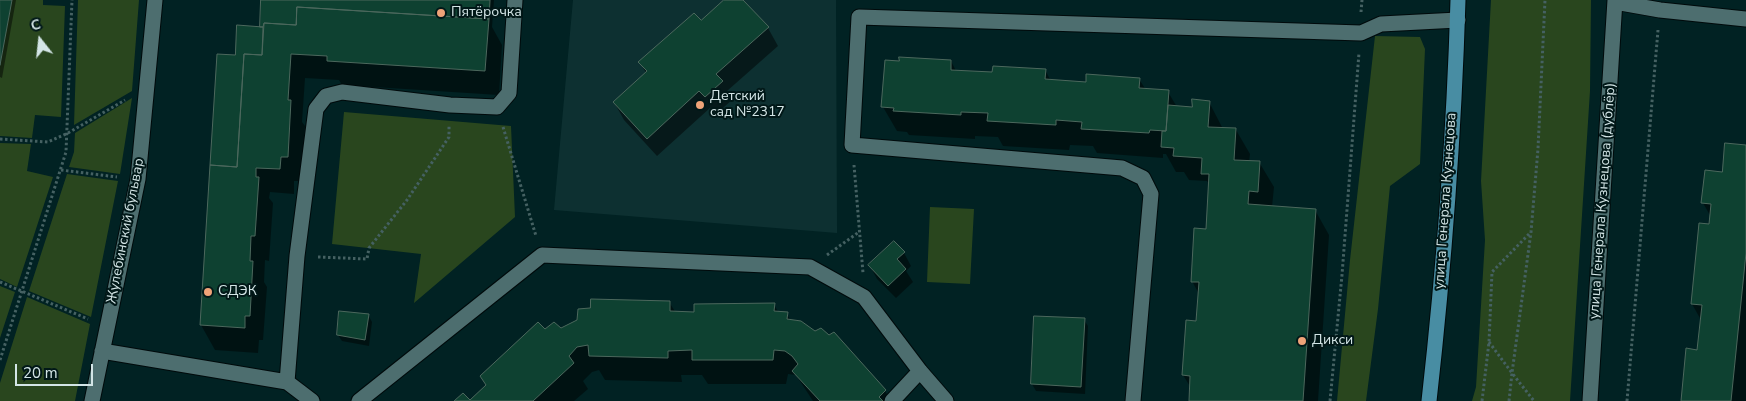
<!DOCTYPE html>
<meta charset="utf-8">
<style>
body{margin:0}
#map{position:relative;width:1746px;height:401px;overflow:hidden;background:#012223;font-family:"Nunito Sans",sans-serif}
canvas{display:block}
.north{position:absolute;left:15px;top:15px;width:50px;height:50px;-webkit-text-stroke:4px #011818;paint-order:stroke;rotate:344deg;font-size:14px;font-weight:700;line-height:20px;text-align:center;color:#d3e5e6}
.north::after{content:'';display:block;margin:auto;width:18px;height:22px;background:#d3e5e6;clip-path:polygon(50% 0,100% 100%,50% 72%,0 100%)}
.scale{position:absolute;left:15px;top:364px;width:78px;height:22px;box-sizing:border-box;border:2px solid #d3e5e6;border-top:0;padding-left:6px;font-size:15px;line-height:18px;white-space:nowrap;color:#d3e5e6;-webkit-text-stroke:4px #011818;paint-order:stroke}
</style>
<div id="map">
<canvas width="1746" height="401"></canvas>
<div class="north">С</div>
<div class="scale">20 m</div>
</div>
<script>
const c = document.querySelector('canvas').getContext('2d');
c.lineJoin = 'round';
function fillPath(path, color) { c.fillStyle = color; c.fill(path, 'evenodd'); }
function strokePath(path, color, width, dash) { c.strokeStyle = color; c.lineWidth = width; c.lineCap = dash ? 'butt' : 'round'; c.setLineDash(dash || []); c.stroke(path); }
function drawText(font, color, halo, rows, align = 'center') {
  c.font = font + ' "Nunito Sans",sans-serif'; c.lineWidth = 4; c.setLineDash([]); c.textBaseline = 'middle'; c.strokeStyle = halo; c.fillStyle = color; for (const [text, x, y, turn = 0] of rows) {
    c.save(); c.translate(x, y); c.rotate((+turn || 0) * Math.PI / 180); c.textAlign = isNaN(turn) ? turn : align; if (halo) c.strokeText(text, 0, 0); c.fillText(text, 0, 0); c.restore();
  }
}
const built = new Path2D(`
 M573,0H836L837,233L554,210Z`);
const green = new Path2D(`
 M12,0H43V5L65,6L61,117L35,115L32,138L0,136V65Z
 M78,0H139L132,91L74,125Z
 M1491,0H1591L1590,91L1570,401H1472L1476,387L1485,240L1481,181Z
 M1375,36L1420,37L1425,49L1420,164L1390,186L1378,309L1366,401H1337L1350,260Z
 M132,98L120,174L69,167L74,152L75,133Z
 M344,112L511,126L515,217L414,303L421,254L332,244Z
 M0,143L31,144L27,171L53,177L17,287L0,279Z
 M67,174L118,181L91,317L29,291Z
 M930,207L974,209L970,284L927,282Z
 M0,286L15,292L0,338Z
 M27,297L90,324L75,401H0V383Z`);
const shadow = new Path2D(`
 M0,0H16L2,78L0,77Z
 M263,0H494L492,27L502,45L499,95L342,85L339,80L305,78L302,122L305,126L301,181H294V194L270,192L269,198L273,203L269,261L265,260L264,282L267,287L263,340H259L258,353L215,350L201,325L236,57L261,28Z
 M726,0H742L768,28L778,46L727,91L732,100L716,114L710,108L657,156L624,120L614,102L646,73L640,62L701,22Z
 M951,61L956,71L993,74L1045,70L1051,81L1087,83L1139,79L1146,90L1168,92L1177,107L1193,108L1209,102L1223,129L1236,130L1250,154L1249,162H1259L1274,187L1272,207L1315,210L1329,235L1318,401H1190L1191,388L1183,375L1187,322L1197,323L1199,294L1192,281L1207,230L1210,186L1207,181L1189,180L1184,172H1176L1166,154H1163V158L1097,153L1093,146L1070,145L1069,150L1003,146L998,137L975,136V139L909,135L907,132L897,131L883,107Z
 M1746,146V401H1682L1698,351L1701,320L1692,304L1711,217L1703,203L1723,173Z
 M904,253L911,266L906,271L913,282L896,298L877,279L870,266Z
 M669,302L676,313L695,314L774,305L779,313L787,314L791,321L829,337L834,334L885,391L891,401H813L796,375L788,374L786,384H708L702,375H681L682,382L605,380L599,370L592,372L583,381L588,389L574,401H471L545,330H561Z
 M368,315L372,322L369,346L342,341L338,335Z
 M1036,317L1084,320L1088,326L1085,394L1036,391L1032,384Z`);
const building = new Path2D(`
 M0,0H12L0,65Z
 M261,0H490L489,19L297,7L296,25L264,23L263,27H260Z
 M724,0H743L769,27L716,74L723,81L705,97L699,91L647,139L613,102L647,71L638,62L694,13L701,20Z
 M297,7L489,19L485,71L327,61V56L291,54L288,100H291L288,157H281L280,169L256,168V177H259L255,236H251L250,261H253L250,316H245V328L200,325L210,165L237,167L244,54L262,55L264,23L296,25Z
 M237,25L263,27L262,55L244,54L237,167L210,165L217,54L235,55Z
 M899,57L951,60V70L992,72L993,66L1046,69L1045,79L1086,82V74L1140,78L1139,88L1169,90L1166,131L1150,130L1149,133L1081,129L1082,122L1056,120V125L987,121L988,113L961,112V115L893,111L894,108L881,107L885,60L899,61Z
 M1192,99L1210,101L1208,127L1236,128L1234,160L1260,161L1258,192L1249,191L1248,204L1316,209L1303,401H1189L1190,376L1182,375L1186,320L1196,321L1199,282H1191L1194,228L1206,229L1209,174H1201L1202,158L1173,156L1174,148L1161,147L1162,131H1166L1168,105L1192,107Z
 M1725,143L1746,145V253L1731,401H1681L1686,348L1697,350L1702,305L1691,304L1699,223L1709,224L1711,204L1701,203L1705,170L1722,172Z
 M894,241L905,252L897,259L906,269L888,286L868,265Z
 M591,299L670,301V311L694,312V304L775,303L774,311L788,312L787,319L801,321L815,331L821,328L829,335L834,332L886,390L879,397L883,401H820L792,371L798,364L792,356L785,351L774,350L773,360H692V350L668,351V358L589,356L588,345L577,347L569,356L574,363L533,401H454L463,393L470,400L486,385L480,376L538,322L545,329L554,322L561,328L577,320L578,309L590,308Z
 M339,311L369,314L365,340L337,335Z
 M1034,316L1085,318L1081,387L1031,384Z`);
const path = new Path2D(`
 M1361,12L1362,0
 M503,127L536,236
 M0,139L48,142L68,133L125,100
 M854,165L863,273
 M61,170L117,177
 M827,255L859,232
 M318,257L367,259L369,248L407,200L449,137V126
 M0,282L88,319
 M1489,342L1512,373L1531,232L1538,149L1545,0
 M0,360L66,152L72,0
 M1330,401L1342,275L1359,53
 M1482,401L1489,342L1492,272L1530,233
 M1509,401L1512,373L1534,401
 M1627,401L1658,30`);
const minor = new Path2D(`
 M1615,2L1660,10L1746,19
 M102,351L287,382L312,401
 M287,382L297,256L316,109L326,96L342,92L450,105L497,107L509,93L515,0
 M92,401L138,179L155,0
 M359,401L542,255L810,267L864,297L920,371L946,401
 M892,401L920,371
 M1133,401L1151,194L1143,178L1122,168L852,145L859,17L1361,33L1381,24L1458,20
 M1590,401L1615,0`);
const major = new Path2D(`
 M1429,401C1444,268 1454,134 1458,0`);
const markers = [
 [441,13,5,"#efa378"],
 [700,105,5,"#efa378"],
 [208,292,5,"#efa378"],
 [1302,341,5,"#efa378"]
];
const poiNames = [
 ["Пятёрочка",451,13],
 ["Детский",710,97],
 ["сад №2317",710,113],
 ["СДЭК",218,292],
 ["Дикси",1312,341]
];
const streetNames = [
 ["улица Генерала Кузнецова",1446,201,-86],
 ["улица Генерала Кузнецова (дублёр)",1603,201,-86],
 ["Жулебинский бульвар",126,231,-79]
];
fillPath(built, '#0d3031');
fillPath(green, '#29461e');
fillPath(shadow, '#0007');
fillPath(building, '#0e4131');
strokePath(building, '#4c685d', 1);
strokePath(minor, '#000a0b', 17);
strokePath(major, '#000a0b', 17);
strokePath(path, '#456162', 3, [2.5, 2.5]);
strokePath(minor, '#4d6e6f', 15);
strokePath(major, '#488da3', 15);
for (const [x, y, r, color] of markers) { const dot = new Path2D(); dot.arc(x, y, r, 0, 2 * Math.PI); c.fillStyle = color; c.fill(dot); strokePath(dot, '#011818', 2); }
drawText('14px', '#d3e5e6', '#011818', poiNames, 'left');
drawText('14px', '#d3e5e6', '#011818', streetNames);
</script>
